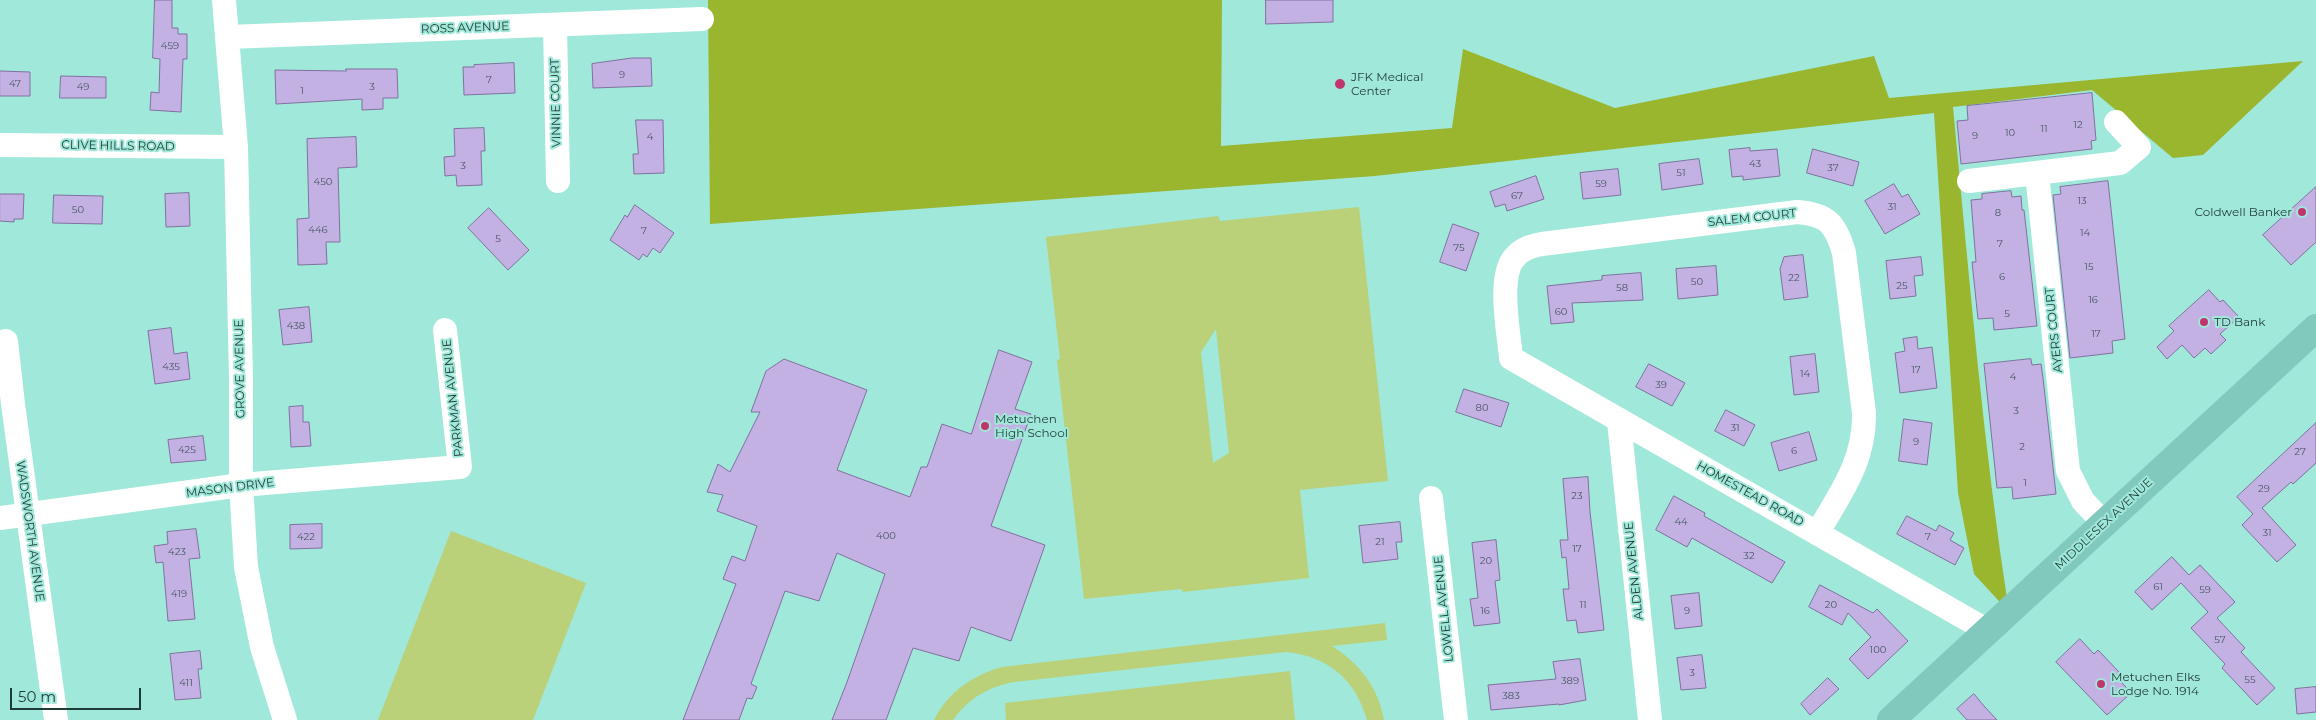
<!DOCTYPE html>
<style>
body{margin:0}
#map{position:relative;width:2316px;height:720px;overflow:hidden;background:#a0e8d9;font-family:Montserrat,sans-serif}
canvas{display:block}
.scale{position:absolute;left:10px;top:688px;width:131px;height:22px;box-sizing:border-box;border:2px solid #1e3b36;border-top:0;padding-left:6px;font-size:15px;line-height:18px;white-space:nowrap;color:#1e3b36;-webkit-text-stroke:4px #a0e8d9;paint-order:stroke}
</style>
<div id="map">
<canvas width="2316" height="720"></canvas>
<div class="scale">50 m</div>
</div>
<script>
const c = document.querySelector('canvas').getContext('2d');
c.lineJoin = 'round';
function fillPath(path, color) { c.fillStyle = color; c.fill(path, 'evenodd'); }
function strokePath(path, color, width, dash) { c.strokeStyle = color; c.lineWidth = width; c.lineCap = dash ? 'butt' : 'round'; c.setLineDash(dash || []); c.stroke(path); }
function drawText(font, color, halo, rows, align = 'center') {
  c.font = font + ' Montserrat,sans-serif'; c.lineWidth = 4; c.setLineDash([]); c.textBaseline = 'middle'; c.strokeStyle = halo; c.fillStyle = color; for (const [text, x, y, turn = 0] of rows) {
    c.save(); c.translate(x, y); c.rotate((+turn || 0) * Math.PI / 180); c.textAlign = isNaN(turn) ? turn : align; if (halo) c.strokeText(text, 0, 0); c.fillText(text, 0, 0); c.restore();
  }
}
const green = new Path2D(`
 M1359,207L1388,481L1300,490L1309,578L1183,592L1181,589L1084,599L1057,360L1060,359L1046,237L1218,216L1220,221ZM1216,329L1229,453L1213,463L1201,352Z
 M451,531L586,583L533,720H378Z
 M1385,623L1387,640L1332,646C1360,664 1378,687 1384,720H1367C1356,680 1328,656 1286,652L1014,682C988,687 969,698 953,720H934C948,692 973,675 1002,667Z
 M1290,671L1295,720H1006L1005,703Z`);
const forest = new Path2D(`
 M708,0H1222L1221,146L1452,128L1463,49L1615,108L1874,56L1889,98L2303,61L2203,155L2173,158L2092,90L1953,107C1969,275 1983,444 2009,612L1974,574L1958,493L1934,113L1375,176L710,224Z`);
const building = new Path2D(`
 M155,0H172V28H178V34H187V59H183L181,112L150,110L151,92L159,93L160,59L153,58Z
 M1266,0H1333V22L1266,24Z
 M632,58H651L652,86L593,88L592,64Z
 M514,63L515,93L464,95L463,67H474V65Z
 M346,69H397L398,98H383V109L362,110V99L276,104L275,70L346,71Z
 M0,71L30,72V96H0Z
 M61,76L106,77V98H60Z
 M2092,93L2096,140L2091,141L2092,149L1961,164L1957,121L1968,120L1967,106Z
 M636,120H663L664,173L634,174L633,154H638Z
 M484,128L485,151H481L482,185L457,186L456,175L445,176L444,157L455,156L454,129Z
 M356,137L357,167L338,168L340,242H326L327,264L298,265L297,219L309,218L307,139Z
 M1750,148V151L1777,149L1780,176L1743,180V176L1732,177L1729,150Z
 M1813,149L1859,162L1853,186L1807,173Z
 M1699,159L1703,184L1662,190L1659,164Z
 M1618,169L1621,195L1583,199L1580,173Z
 M1536,176L1544,199L1507,211L1505,204L1495,207L1490,192Z
 M2108,181L2125,339L2112,341L2113,353L2070,358L2053,195L2061,194L2060,187Z
 M1894,184L1902,197L1908,194L1920,214L1885,234L1865,201Z
 M2316,187V242L2291,265L2263,235Z
 M2011,191L2012,197L2021,196L2022,210H2024L2037,326L1994,330L1993,318L1978,319L1972,262H1976L1971,200L1982,199V194Z
 M189,193L190,226L166,227L165,194Z
 M0,194H24L23,219H14V222L0,221Z
 M54,195L103,196L102,224L53,223Z
 M635,205L674,233L660,253L653,248L647,257L643,254L639,260L610,240L625,215L627,217Z
 M489,208L529,250L508,270L468,228Z
 M1453,224L1479,233L1466,271L1440,262Z
 M1803,255L1808,297L1784,300L1780,269L1784,257Z
 M1921,257L1923,275L1914,276L1916,296L1890,299L1886,261Z
 M1716,266L1718,295L1678,299L1676,269Z
 M1641,273L1643,300L1572,303L1574,322L1551,324L1547,286L1602,280V276Z
 M2209,290L2220,302L2223,300L2239,317L2220,334L2226,340L2211,354L2205,348L2194,358L2182,345L2167,359L2157,347L2174,331L2169,326Z
 M309,307L312,342L283,345L279,310Z
 M171,328L174,354L187,352L190,379L155,384L148,331Z
 M1917,337L1918,349L1932,347L1937,388L1900,393L1895,353L1905,351L1903,339Z
 M999,350L1032,362L1015,409L1031,414L991,526L1045,545L1011,641L971,627L959,661L913,648L886,720H832L847,682L885,574L837,553L819,601L785,591L751,684L757,687L752,699L747,698L739,720H683L736,584L723,579L732,556L745,561L757,526L717,511L723,495L707,492L718,464L730,472L760,412H751L766,371L784,359L867,390L837,470L910,497L921,467H927L942,424L971,434Z
 M1815,354L1819,392L1794,395L1790,357Z
 M2031,359L2032,365L2041,364L2043,378L2056,494L2013,499L2012,487L1997,488L1984,364Z
 M1649,364L1685,383L1672,406L1636,387Z
 M1464,389L1509,403L1501,427L1456,412Z
 M303,406V422H309L311,446L291,447L289,407Z
 M1726,410L1755,425L1744,446L1715,431Z
 M1904,419L1932,423L1927,465L1899,461Z
 M2316,423V463L2293,484L2291,482L2262,508L2296,545L2277,562L2242,525L2253,514L2237,497Z
 M1809,432L1817,460L1779,471L1771,443Z
 M203,436L206,460L171,463L168,440Z
 M1588,477L1590,512L1604,630L1578,633L1576,620L1567,621L1563,589H1569L1566,557L1562,558L1560,540H1568L1563,479Z
 M1674,496L1705,513L1704,516L1785,562L1772,583L1692,538L1687,547L1656,530Z
 M1907,516L1936,531L1939,525L1954,533L1950,540L1964,548L1955,565L1897,534Z
 M1400,522L1402,542H1396L1398,559L1363,563L1359,526Z
 M322,524V548L290,549V525Z
 M196,529L200,558L189,559L195,619L168,621L163,562L156,563L154,546L168,544L167,532Z
 M1496,540L1500,580L1495,581L1500,623L1474,626L1470,599L1478,598L1472,543Z
 M2172,557L2189,575L2200,565L2235,602L2217,618L2245,648L2241,652L2275,688L2257,705L2222,668L2225,664L2191,628L2208,612L2181,583L2152,610L2135,592Z
 M1820,585L1873,613L1877,609L1908,641L1868,679L1849,659L1871,637L1848,613L1842,625L1809,607Z
 M1699,593L1702,626L1675,629L1671,596Z
 M2080,639L2094,654L2098,650L2120,673L2116,676L2131,693L2107,715L2056,662Z
 M200,651L202,669H198L201,698L175,700L170,654Z
 M1702,655L1706,688L1681,690L1677,658Z
 M1580,659L1586,700L1559,705V704L1491,710L1488,685L1556,679L1553,662Z
 M1828,678L1839,689L1810,715L1801,704Z
 M2316,687V712L2297,714L2295,689Z
 M1974,694L1984,706L1997,720H1967L1957,709Z`);
const minor = new Path2D(`
 M224,0L236,147L241,381V485L246,567L262,647L285,720
 M555,25L558,181
 M228,37L702,19
 M0,145L236,147
 M2037,173L2068,471L2083,501L2104,523
 M1969,181L2120,163L2139,147L2116,122
 M6,341L13,404L56,720
 M1619,421L1650,720
 M1431,498L1456,720
 M0,518L241,485L460,467L445,330
 M1818,532C1841,492 1865,461 1864,413L1844,253C1836,224 1827,214 1797,212L1542,244C1532,246 1523,248 1515,257C1497,276 1509,333 1511,358L1988,631`);
const major = new Path2D(`
 M1891,720L2316,328`);
const markers = [
 [1340,84,6,"#c0356d"],
 [2302,212,5,"#c0356d"],
 [2204,322,5,"#c0356d"],
 [985,426,5,"#c0356d"],
 [2101,684,5,"#c0356d"]
];
const numberNames = [
 ["459",170,46],
 ["9",622,75],
 ["7",489,80],
 ["47",15,84],
 ["49",83,87],
 ["3",372,87],
 ["1",302,91],
 ["12",2078,125],
 ["11",2044,129],
 ["10",2010,133],
 ["9",1975,136],
 ["4",650,137],
 ["43",1755,164],
 ["3",463,166],
 ["37",1833,168],
 ["51",1681,173],
 ["450",323,182],
 ["59",1601,184],
 ["67",1517,196],
 ["13",2082,201],
 ["31",1892,207],
 ["50",78,210],
 ["8",1998,213],
 ["446",318,230],
 ["7",644,231],
 ["14",2085,233],
 ["5",498,239],
 ["7",2000,244],
 ["75",1459,248],
 ["15",2089,267],
 ["6",2002,277],
 ["22",1794,278],
 ["50",1697,282],
 ["25",1902,286],
 ["58",1622,288],
 ["16",2093,300],
 ["60",1561,312],
 ["5",2007,314],
 ["438",296,326],
 ["17",2096,334],
 ["435",171,367],
 ["17",1916,370],
 ["14",1805,374],
 ["4",2013,377],
 ["39",1661,385],
 ["80",1482,408],
 ["3",2016,411],
 ["31",1735,428],
 ["9",1916,442],
 ["2",2022,447],
 ["425",187,450],
 ["6",1794,451],
 ["27",2300,452],
 ["1",2025,483],
 ["29",2264,489],
 ["23",1577,496],
 ["44",1681,522],
 ["31",2267,533],
 ["400",886,536],
 ["422",306,537],
 ["7",1928,537],
 ["21",1380,542],
 ["17",1577,549],
 ["423",177,552],
 ["32",1749,556],
 ["20",1486,561],
 ["61",2158,587],
 ["59",2205,590],
 ["419",179,594],
 ["11",1583,605],
 ["20",1831,605],
 ["16",1485,611],
 ["9",1687,611],
 ["57",2220,640],
 ["100",1878,650],
 ["3",1692,673],
 ["55",2250,680],
 ["389",1570,681],
 ["411",186,683],
 ["383",1511,696]
];
const streetNames = [
 ["ROSS AVENUE",465,28,-2],
 ["VINNIE COURT",556,103,-91],
 ["CLIVE HILLS ROAD",118,146,1],
 ["SALEM COURT",1752,218,-6],
 ["AYERS COURT",2054,330,-96],
 ["GROVE AVENUE",240,369,-91],
 ["PARKMAN AVENUE",453,398,-96],
 ["MASON DRIVE",230,488,-7],
 ["HOMESTEAD ROAD",1750,494,29],
 ["MIDDLESEX AVENUE",2104,524,-43],
 ["WADSWORTH AVENUE",30,531,82],
 ["ALDEN AVENUE",1634,571,-96],
 ["LOWELL AVENUE",1444,609,-96]
];
const poiNames = [
 ["JFK Medical",1351,77],
 ["Center",1351,91],
 ["Coldwell Banker",2292,212,"right"],
 ["TD Bank",2214,322],
 ["Metuchen",995,419],
 ["High School",995,433],
 ["Metuchen Elks",2111,677],
 ["Lodge No. 1914",2111,691]
];
fillPath(green, '#bad079');
fillPath(forest, '#9ab52e');
fillPath(building, '#c3b1e4');
strokePath(building, '#81709f', 1);
strokePath(minor, '#fff', 24);
strokePath(major, '#80c9bc', 28);
for (const [x, y, r, color] of markers) { const dot = new Path2D(); dot.arc(x, y, r, 0, 2 * Math.PI); c.fillStyle = color; c.fill(dot); strokePath(dot, '#a0e8d9', 2); }
drawText('10px', '#475862', null, numberNames);
drawText('12px', '#1e3b36', '#a0e8d9', streetNames);
drawText('12px', '#1e3b36', '#a0e8d9', poiNames, 'left');
</script>
